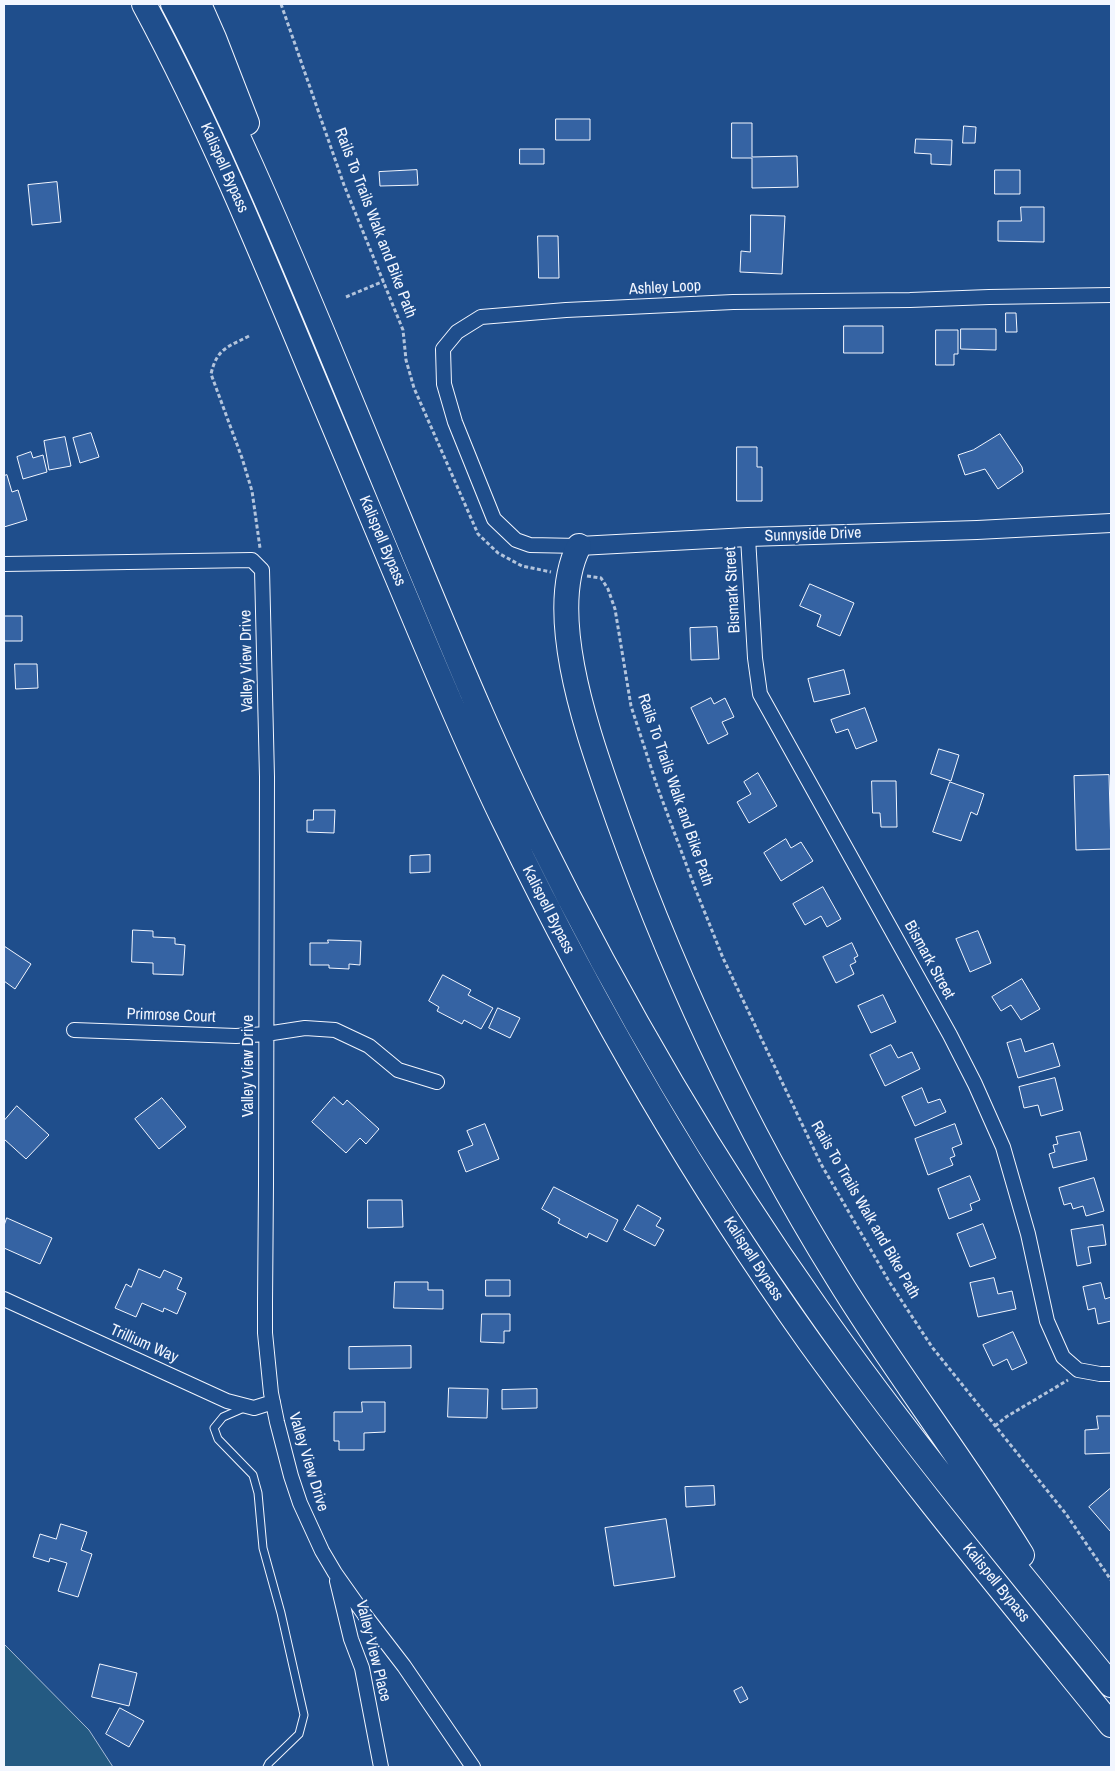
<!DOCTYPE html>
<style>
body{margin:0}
#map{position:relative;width:1115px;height:1771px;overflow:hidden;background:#1f4e8c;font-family:"Archivo Narrow",sans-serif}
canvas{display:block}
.frame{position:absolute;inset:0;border:5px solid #f2f6ff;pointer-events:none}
</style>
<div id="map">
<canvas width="1115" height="1771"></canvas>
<div class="frame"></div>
</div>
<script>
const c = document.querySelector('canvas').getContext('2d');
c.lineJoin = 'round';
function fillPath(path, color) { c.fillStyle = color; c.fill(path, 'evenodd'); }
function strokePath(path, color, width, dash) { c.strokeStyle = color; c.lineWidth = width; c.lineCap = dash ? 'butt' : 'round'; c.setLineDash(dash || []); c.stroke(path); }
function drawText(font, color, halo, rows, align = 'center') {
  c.font = font + ' "Archivo Narrow",sans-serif'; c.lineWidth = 4; c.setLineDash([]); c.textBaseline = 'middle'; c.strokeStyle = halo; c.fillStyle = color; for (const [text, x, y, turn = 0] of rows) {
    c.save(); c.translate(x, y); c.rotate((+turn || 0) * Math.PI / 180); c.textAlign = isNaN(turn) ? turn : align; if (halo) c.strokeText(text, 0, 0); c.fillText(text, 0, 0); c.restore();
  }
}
const green = new Path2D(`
 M4,1644L89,1730L113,1767H4Z`);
const building = new Path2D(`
 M556,119H590V140H556Z
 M732,123H752V157L797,156L798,187L752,188V158H732Z
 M964,126L976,127L975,143H963Z
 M916,139L952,140L951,165L931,164V154L915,153Z
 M520,149H544V164H520Z
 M417,170L418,185L380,186L379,172Z
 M995,170H1020V194H995Z
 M57,182L61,222L32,225L28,185Z
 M1021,207H1044V242L998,241V221H1021Z
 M751,215L785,216L782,274L740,272L741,251L750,252Z
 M538,236H558L559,278H539Z
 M1006,313H1016L1017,332H1006Z
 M844,326H883V353H844Z
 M961,329H996V350L961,349Z
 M936,330H958V354H954V365H936Z
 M91,433L99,457L80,463L73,438Z
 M1000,434L1022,467L1023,472L998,489L985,469L965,475L958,455L973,450Z
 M65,437L71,466L49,470L44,441Z
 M737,447H757V467H762V501H737Z
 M31,452L33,458L43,455L47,472L23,479L17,457Z
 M7,475L12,492L18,490L27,520L4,527V476Z
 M810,584L854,603L840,636L817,626L821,615L800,606Z
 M4,616H22V641H5Z
 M717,627L719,659L691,660L690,628Z
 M15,664H37L38,688L16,689Z
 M844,670L850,694L814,702L808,679Z
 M711,698L714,704L725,698L734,717L722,722L728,734L708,744L691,708Z
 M865,708L877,741L856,749L848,729L836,733L831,720Z
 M939,749L959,755L951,781L931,774Z
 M758,773L777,806L749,823L737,802L751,794L744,782Z
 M1109,775L1111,849L1076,850L1074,776Z
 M872,781H896L897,827H881L880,813H873Z
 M950,782L984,794L977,815L971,812L961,841L933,832Z
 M314,810H335L334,833L307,832V820H313Z
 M786,839L791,848L801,842L813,861L781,881L764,853Z
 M430,855V872L410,873V856Z
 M823,887L841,919L827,927L821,916L805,925L793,904Z
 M133,930L153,931V937L175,938V944L185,945L183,975L153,974V963L132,962Z
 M978,931L991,963L970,972L956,939Z
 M328,940L361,941L360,965L349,964V969L329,968V965H310V943H328Z
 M852,943L858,956L854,958L856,962L850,965L854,974L836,983L823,957Z
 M4,946L31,964L15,989L4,981Z
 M443,975L471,990L468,995L493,1008L481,1029L464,1020L462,1024L437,1011L439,1007L429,1001Z
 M1022,979L1040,1009L1021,1020L1011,1005L1001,1011L992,997Z
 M883,995L896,1022L871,1033L858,1006Z
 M498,1008L520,1018L510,1038L489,1028Z
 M1021,1039L1025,1052L1053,1043L1060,1066L1018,1078L1007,1043Z
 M891,1045L898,1058L912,1052L920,1069L885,1086L870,1055Z
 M1055,1078L1063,1110L1041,1116L1038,1105L1024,1108L1019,1087Z
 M922,1088L928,1103L940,1099L946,1112L915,1126L902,1097Z
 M334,1097L343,1105L347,1100L379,1129L366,1144L360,1138L346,1153L312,1122Z
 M162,1098L186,1127L159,1149L135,1119Z
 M17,1106L49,1135L26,1159L4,1139V1121Z
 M485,1124L499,1159L466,1172L458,1151L473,1145L467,1131Z
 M955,1124L962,1144L952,1148L955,1156L950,1158L953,1165L928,1175L915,1139Z
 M1080,1132L1087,1160L1053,1168L1049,1154L1055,1152L1053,1145L1058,1144L1056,1137Z
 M970,1176L980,1200L970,1204L972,1210L949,1219L938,1189Z
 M1094,1178L1104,1211L1086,1216L1083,1206L1073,1209L1071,1203L1064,1205L1059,1188Z
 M554,1187L618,1220L607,1242L589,1233L587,1238L558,1223L560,1219L542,1209Z
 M368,1200H402L403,1227L368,1228Z
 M638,1205L661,1218L656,1226L664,1230L655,1246L624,1230Z
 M7,1218L52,1238L40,1264L4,1248V1226Z
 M983,1224L996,1258L970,1267L957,1234Z
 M1103,1225L1106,1245L1088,1247L1091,1263L1077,1266L1071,1230Z
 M139,1269L160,1278L164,1270L182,1278L177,1289L186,1293L177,1314L164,1308L163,1312L142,1303L136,1317L115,1308L126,1284L131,1287Z
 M994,1278L998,1294L1012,1291L1016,1309L978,1317L970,1283Z
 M486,1280H510V1296H486Z
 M395,1282H428V1290H443V1309L394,1308Z
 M1101,1283L1105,1299L1111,1297V1321L1098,1324L1095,1308L1088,1310L1083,1287Z
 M482,1314H510V1331H504V1343L481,1342Z
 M1013,1332L1027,1363L1012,1370L1007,1359L993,1366L983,1345Z
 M411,1346V1368L349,1369V1347Z
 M449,1388L488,1389L487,1418L448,1417Z
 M537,1389V1408L502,1409V1390Z
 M362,1402H385V1432L364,1433V1450H339V1441H334V1412H362Z
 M1097,1416H1111V1453L1085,1454V1430L1098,1429Z
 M714,1486L715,1505L686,1507L685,1487Z
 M1111,1488V1532L1089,1507Z
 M666,1519L675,1577L614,1586L605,1528Z
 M61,1524L87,1532L81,1550L92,1554L78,1597L58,1591L67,1563L50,1558L49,1562L33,1557L40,1534L56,1539Z
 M100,1664L137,1673L129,1706L92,1697Z
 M742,1687L748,1699L740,1703L734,1691Z
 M120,1708L144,1721L129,1747L106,1734Z`);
const path = new Path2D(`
 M281,4L344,185L403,330L406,360L414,388L478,534L498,553L522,566L551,572
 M346,297L384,281
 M249,336C228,347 217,348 211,374L242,458L252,491L260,548
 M587,576L601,578L608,589L615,609L631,706L657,786L695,888L723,958L821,1164L890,1283L932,1347L1066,1514L1111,1580
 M995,1426L1006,1417L1068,1380`);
const service = new Path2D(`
 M246,1407L223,1417L214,1428L218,1439L253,1475L258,1493L263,1548L281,1613L304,1715L299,1734L269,1763L267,1767`);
const minor = new Path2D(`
 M748,537L755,658L760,694L950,1035L975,1084L1003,1147L1028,1234L1047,1321L1063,1357L1078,1370L1100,1374H1111
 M579,546L530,545L516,540L494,519L455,422L444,384L443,349L457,332L481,317L566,310L733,302L910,300L989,297L1111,295
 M4,564L252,560L262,570L267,777L266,1185L265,1302V1333L271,1393L277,1422L291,1476L300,1503L322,1551L335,1573L364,1614L404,1666L473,1767
 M74,1030L236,1036L266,1034L305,1028L335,1030L369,1046L398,1070L437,1082
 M4,1299L227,1401L254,1408L273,1402
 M337,1581L351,1639L362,1668L381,1767`);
const tertiary = new Path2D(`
 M579,546L748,537L977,530L1111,523`);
const trunk = new Path2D(`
 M144,4C207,121 258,244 309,367C346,456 383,545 421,634C448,698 475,762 506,825C593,1004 693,1178 809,1341C904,1473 1008,1598 1111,1725
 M173,4C229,110 276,221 322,331C356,415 391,499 426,583C461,667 496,751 536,832C618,998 711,1159 818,1310C909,1440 1011,1562 1111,1685
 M199,4L214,38L247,123
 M579,546C546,610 585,724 607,788C666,960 741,1122 837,1277C895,1372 964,1460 1022,1555`);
const streetNames = [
 ["Kalispell Bypass",224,168,66],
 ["Rails To Trails Walk and Bike Path",375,223,69],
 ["Ashley Loop",665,288,-3],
 ["Sunnyside Drive",813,535,-2],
 ["Kalispell Bypass",382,541,67],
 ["Bismark Street",733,590,-93],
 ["Valley View Drive",247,661,-91],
 ["Rails To Trails Walk and Bike Path",675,790,71],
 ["Kalispell Bypass",548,910,63],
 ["Bismark Street",929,960,61],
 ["Primrose Court",171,1016,2],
 ["Valley View Drive",249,1066,-90],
 ["Rails To Trails Walk and Bike Path",865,1210,60],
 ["Kalispell Bypass",753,1259,57],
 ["Trillium Way",144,1344,24],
 ["Valley View Drive",308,1462,73],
 ["Kalispell Bypass",996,1583,51],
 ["Valley View Place",373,1651,76]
];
fillPath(green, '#245a82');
strokePath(green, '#a8bbd7', 1);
fillPath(building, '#3563a3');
strokePath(building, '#f2f6ff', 1);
strokePath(service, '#f2f6ff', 9);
strokePath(minor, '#f2f6ff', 16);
strokePath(tertiary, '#f2f6ff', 20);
strokePath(trunk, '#f2f6ff', 26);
strokePath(path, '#b3c4dc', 3, [4, 2.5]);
strokePath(service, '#1f4e8c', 7);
strokePath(minor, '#1f4e8c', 14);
strokePath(tertiary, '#1f4e8c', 18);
strokePath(trunk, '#1f4e8c', 24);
drawText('16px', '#f2f6ff', '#1f4e8c', streetNames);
</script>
